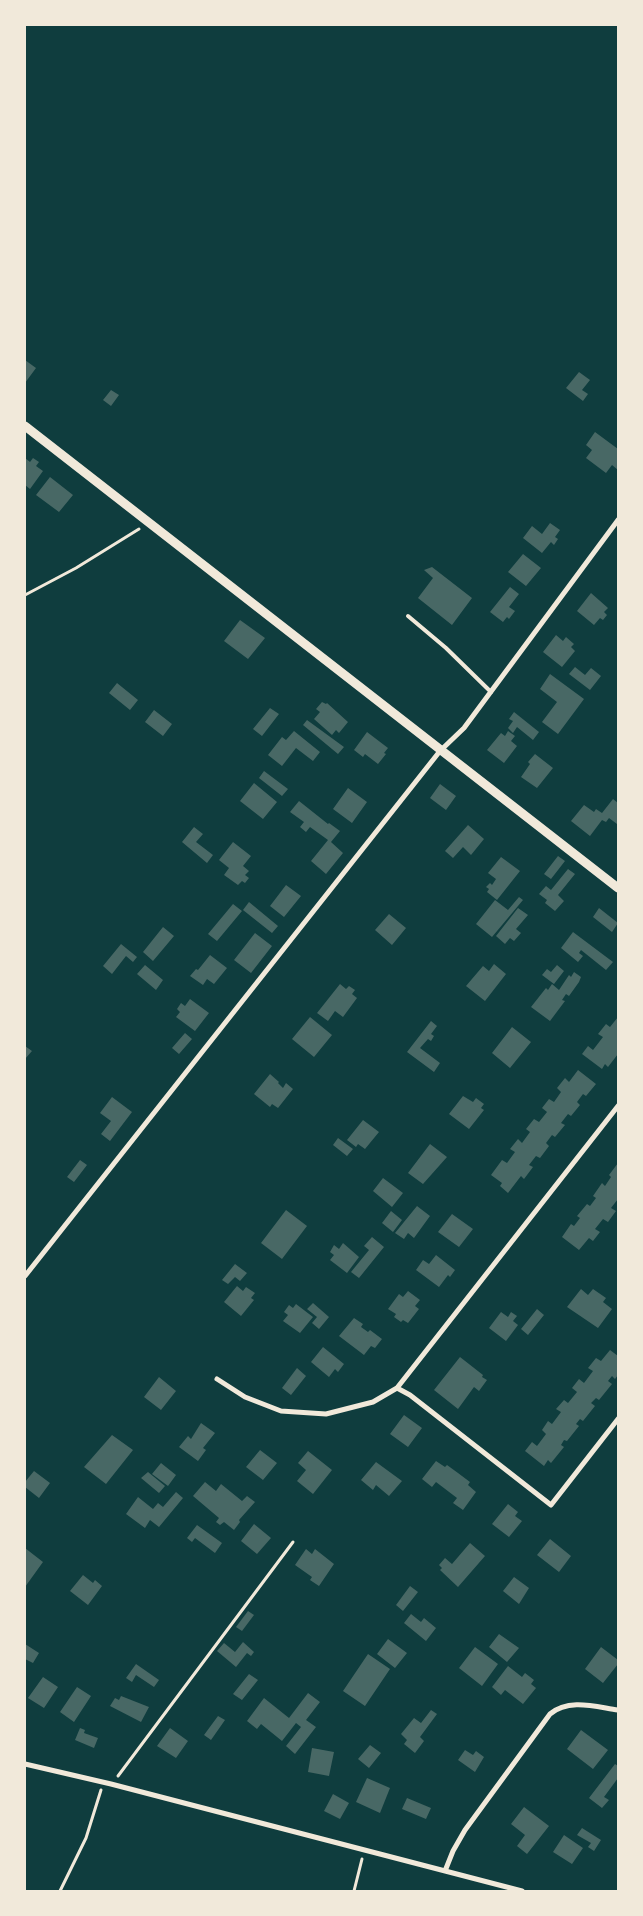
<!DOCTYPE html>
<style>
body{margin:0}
#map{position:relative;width:643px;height:1916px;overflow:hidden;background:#0f3d3e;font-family:Montserrat,sans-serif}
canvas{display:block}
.frame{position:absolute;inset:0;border:26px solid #f1e9da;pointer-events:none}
</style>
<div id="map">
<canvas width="643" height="1916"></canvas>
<div class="frame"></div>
</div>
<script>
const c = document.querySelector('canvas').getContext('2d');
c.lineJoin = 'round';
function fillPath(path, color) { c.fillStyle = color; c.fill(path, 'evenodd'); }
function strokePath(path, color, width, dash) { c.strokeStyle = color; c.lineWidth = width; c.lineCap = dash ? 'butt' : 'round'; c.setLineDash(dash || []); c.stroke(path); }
const building = new Path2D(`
 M25,360L36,368L25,383Z
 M579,372L590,380L582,390L588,394L583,401L566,388Z
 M111,390L119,395L111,406L103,400Z
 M595,432L618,449V470L612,465L606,473L586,458L592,450L586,445Z
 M25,458L30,462L33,458L39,462L36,466L43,471L30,489L25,485Z
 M50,477L73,495L59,512L36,495Z
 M550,523L560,530L555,537L558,539L554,545L551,542L542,553L523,538L532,526L542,534Z
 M523,554L541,568L526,586L508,572Z
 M432,567L472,598L452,625L418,598L433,578L424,570Z
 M510,587L519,594L509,607L515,611L509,619L507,617L503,622L490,612Z
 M591,593L608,608L604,612L607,615L603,620L600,618L594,625L577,611Z
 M240,620L265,638L248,659L224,641Z
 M556,635L563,641L566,637L574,644L571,647L575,651L562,667L543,652Z
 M575,667L585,675L591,668L601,676L590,690L569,674Z
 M550,674L584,699L558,734L542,722L557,702L540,689Z
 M117,683L138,700L130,710L109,693Z
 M322,702L326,704L327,703L348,722L339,733L336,730L332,735L314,719L320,712L316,709Z
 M270,708L279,714L262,736L253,729Z
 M154,710L172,724L163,736L145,722Z
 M514,712L539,732L533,740L517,727L513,733L508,728L513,721L509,719Z
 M307,720L344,747L338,754L303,725Z
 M294,731L320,752L313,761L296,748L282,766L268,755L282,737L286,740Z
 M508,731L515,736L511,741L517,746L504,763L487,750L501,733L505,736Z
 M367,732L388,748L384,753L386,754L378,764L365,754L363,757L354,750Z
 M535,754L553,768L537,788L521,777L530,764L528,762Z
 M264,771L288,789L282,796L259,778Z
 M254,783L277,802L263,819L240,801Z
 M440,784L456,796L446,810L430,798Z
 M348,788L367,802L352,823L333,809Z
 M613,799L618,803L617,824L609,818L606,822L602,820L590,836L571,821L584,805L594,812L596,809L602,813Z
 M299,801L328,824L329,823L340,831L331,842L343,853L326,874L311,861L328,840L310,827L306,832L300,827L304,822L290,812Z
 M468,825L484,839L471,855L463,847L453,858L445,851Z
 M194,827L203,834L196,842L213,855L207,863L182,842Z
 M233,842L251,856L243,866L249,871L245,875L249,878L245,883L242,881L238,885L224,875L229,868L219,860Z
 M558,856L565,861L551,879L544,874Z
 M501,857L520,871L497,900L487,892L489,889L486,887L490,883L492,885L496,879L488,873Z
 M568,869L575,874L558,895L564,901L555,911L545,903L547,900L539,894L546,886L551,890Z
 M286,885L301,896L284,917L270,906Z
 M519,897L523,900L492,937L476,924L495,900L508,910Z
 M249,902L278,926L272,933L243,910Z
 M233,904L242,911L217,941L208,934Z
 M518,908L528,915L516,929L521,933L514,941L510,938L505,944L496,936Z
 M599,908L618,923L612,932L593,917Z
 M389,914L406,928L392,945L375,930Z
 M163,927L174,936L153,961L143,952Z
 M573,932L613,962L606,970L581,950L579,953L583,956L578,962L561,948Z
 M255,933L272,946L251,973L234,960Z
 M121,944L137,957L133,962L126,956L112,974L103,966Z
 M210,955L227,968L214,984L207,979L203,985L190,976L196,969L198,970Z
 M494,964L506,974L485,1001L466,986L483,966L489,971Z
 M145,965L163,980L156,990L137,974Z
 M557,965L564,971L554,984L542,975L547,969L551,972Z
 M574,972L581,977L579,982L569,996L566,994L562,1000L565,1001L550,1021L531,1007L546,988L548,990L552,984L559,990L569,975L571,977Z
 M340,984L346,989L349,986L355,990L352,994L357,998L343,1017L335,1011L328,1021L317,1013Z
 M190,999L209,1013L195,1031L176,1017L180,1012L177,1009L181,1003L185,1006Z
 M310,1017L332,1035L314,1057L292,1039Z
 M618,1017V1054L608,1067L605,1064L602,1069L582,1054L588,1046L593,1050L603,1037L598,1034L606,1024L610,1027Z
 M431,1021L437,1026L431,1034L434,1036L431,1041L428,1039L420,1048L440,1063L434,1072L407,1052Z
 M512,1027L531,1042L510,1068L492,1053Z
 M185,1033L192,1039L179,1054L172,1048Z
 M25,1046L32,1051L25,1059Z
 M578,1070L596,1084L586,1096L583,1094L577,1102L580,1105L571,1116L568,1114L561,1123L565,1125L555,1137L552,1135L546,1143L549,1146L540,1158L536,1156L529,1165L533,1167L524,1179L521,1176L508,1193L500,1186L502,1183L491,1175L502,1160L507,1163L515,1152L510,1149L518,1139L522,1143L530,1132L526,1129L534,1119L539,1122L547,1112L542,1108L549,1099L554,1102L561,1092L557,1088L565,1078L569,1082Z
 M270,1074L279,1082L278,1083L283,1088L286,1083L293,1089L278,1108L272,1104L270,1107L254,1094Z
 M463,1096L473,1102L476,1098L484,1104L481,1108L484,1110L469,1129L449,1114Z
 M112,1097L132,1112L110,1141L101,1134L111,1121L100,1113Z
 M363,1120L379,1132L365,1149L358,1144L356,1147L347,1140Z
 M338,1138L353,1149L347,1156L333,1145Z
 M430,1144L447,1157L423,1184L408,1173Z
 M80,1160L87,1165L74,1182L67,1177Z
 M618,1163V1199L611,1208L616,1211L608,1222L603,1219L595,1229L600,1232L593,1241L589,1238L579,1250L562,1237L571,1224L574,1226L580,1218L577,1216L587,1204L590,1206L596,1198L593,1196L602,1183L605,1186L611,1177L609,1175Z
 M383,1178L403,1193L392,1207L373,1191Z
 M417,1206L430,1216L414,1238L408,1233L404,1239L395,1233Z
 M286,1210L307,1226L282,1259L261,1243Z
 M391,1211L402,1220L393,1232L382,1223Z
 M452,1214L473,1229L459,1247L438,1232Z
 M372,1237L384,1247L359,1278L351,1272L369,1250L364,1246Z
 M343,1243L359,1257L347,1273L330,1260L334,1255L330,1252L334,1245L339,1249Z
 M436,1255L455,1270L450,1277L448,1275L439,1287L416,1270L423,1260L429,1264Z
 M235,1264L247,1273L240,1281L235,1277L228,1284L222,1280Z
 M237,1286L243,1291L246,1287L255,1293L251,1298L254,1300L241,1316L224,1302Z
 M581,1289L588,1295L593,1289L606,1298L603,1302L612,1309L598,1328L567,1307Z
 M408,1291L420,1300L415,1306L419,1309L408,1323L403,1320L401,1322L394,1317L396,1314L388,1309L399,1294L403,1297Z
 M313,1303L329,1317L319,1329L312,1323L317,1317L307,1309Z
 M296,1304L313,1317L300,1333L283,1321L288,1315L284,1312L289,1305L293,1308Z
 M537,1309L544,1315L528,1335L521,1329Z
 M501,1312L508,1317L511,1312L517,1316L513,1321L518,1325L506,1341L489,1328Z
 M354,1318L363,1324L361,1327L368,1332L370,1330L382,1339L375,1348L371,1346L364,1355L339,1336Z
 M323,1347L344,1364L338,1372L335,1369L329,1377L311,1362Z
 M610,1350L618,1356V1375L615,1379L612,1376L608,1381L612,1384L599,1400L596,1398L591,1403L595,1406L583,1421L580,1419L576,1424L579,1426L567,1441L564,1440L561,1445L564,1447L551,1463L548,1460L544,1466L525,1451L532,1442L537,1446L546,1434L542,1430L548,1421L552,1424L561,1412L556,1409L564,1400L568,1403L577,1392L572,1388L579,1379L584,1383L593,1371L588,1368L596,1358L601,1361Z
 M460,1357L483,1375L482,1377L487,1380L479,1391L474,1387L458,1409L434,1390Z
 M297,1368L306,1376L291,1395L282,1388Z
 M159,1377L176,1391L161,1410L144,1397Z
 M404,1415L422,1428L408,1447L390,1434Z
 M201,1423L215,1433L203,1448L206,1450L198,1461L179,1447L188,1436L191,1439Z
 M112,1435L133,1450L106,1484L84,1467Z
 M260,1450L277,1463L263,1480L246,1467Z
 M308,1451L332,1470L313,1494L297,1481L306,1470L298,1463Z
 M436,1461L445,1467L447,1465L458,1473L470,1482L468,1485L476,1492L463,1510L453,1503L457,1498L436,1482L432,1487L422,1479Z
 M376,1462L402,1481L389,1496L376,1485L373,1490L361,1480Z
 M161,1463L176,1475L168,1486L152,1474Z
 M34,1471L50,1483L39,1498L25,1487V1482Z
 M148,1472L165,1486L159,1493L141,1478Z
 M205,1482L216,1491L221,1484L242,1501L247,1496L255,1502L239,1520L240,1522L234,1530L224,1522L220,1525L216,1522L219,1518L193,1496Z
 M176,1492L183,1498L159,1527L150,1520L145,1528L126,1514L138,1497L153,1509L158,1503L163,1507Z
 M508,1504L518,1512L515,1516L522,1521L509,1537L492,1524Z
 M254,1524L271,1538L257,1554L241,1541Z
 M197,1525L222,1543L215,1553L195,1538L192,1542L187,1538Z
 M550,1539L571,1556L559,1572L537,1555Z
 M470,1543L485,1556L458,1587L440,1570L442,1568L439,1565L445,1558L452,1564Z
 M25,1548L43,1562L25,1587Z
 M306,1549L312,1554L315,1549L334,1564L319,1586L310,1580L312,1577L295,1565Z
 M83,1575L93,1583L95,1580L102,1586L88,1605L70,1591Z
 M514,1577L529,1588L519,1604L503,1591Z
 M410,1586L418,1592L403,1611L396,1605Z
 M248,1611L254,1615L242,1631L236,1627Z
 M411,1614L421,1622L424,1618L436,1628L426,1641L404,1623Z
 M499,1634L519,1648L507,1662L489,1647Z
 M388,1639L407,1653L395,1668L377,1654Z
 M243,1642L254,1652L251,1656L247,1653L236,1667L217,1651L224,1643L235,1652Z
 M25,1644L39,1653L33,1663L25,1659Z
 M475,1647L498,1664L482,1686L459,1668Z
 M601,1647L618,1660V1664L603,1683L585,1669Z
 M368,1654L390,1669L365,1706L343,1691Z
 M136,1664L159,1680L154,1687L136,1675L132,1682L126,1678Z
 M508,1666L522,1677L525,1673L534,1680L531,1684L536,1688L523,1704L505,1690L501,1695L492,1687Z
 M249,1674L258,1680L242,1700L233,1694Z
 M43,1677L58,1687L44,1708L28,1698Z
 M77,1687L91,1696L74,1722L60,1712Z
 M308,1693L320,1702L306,1720L316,1727L295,1754L286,1746L301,1727L296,1723L282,1741L261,1724L257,1729L247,1721L264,1698L289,1718Z
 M121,1696L149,1707L141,1722L110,1706L115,1698L119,1700Z
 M431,1710L437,1714L420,1737L424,1741L415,1753L404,1744L407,1740L401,1734L414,1718L421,1723Z
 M218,1716L225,1720L211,1740L204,1735Z
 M80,1728L85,1730L84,1733L98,1738L94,1748L75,1740Z
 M170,1728L188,1741L176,1758L157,1746Z
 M581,1730L608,1750L593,1769L567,1749Z
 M370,1745L381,1753L369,1768L358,1759Z
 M312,1748L334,1752L329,1776L308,1772Z
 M465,1750L473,1755L476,1751L484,1757L475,1772L458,1760Z
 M615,1764L618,1766V1778L604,1797L609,1800L602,1808L589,1798Z
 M367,1778L390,1788L380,1813L356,1802Z
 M333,1794L349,1803L340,1819L324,1811Z
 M407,1798L431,1808L426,1819L402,1809Z
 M524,1807L549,1826L527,1854L517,1846L525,1835L511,1824Z
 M582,1828L601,1840L594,1851L588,1847L591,1843L577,1835Z
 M564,1835L583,1848L572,1864L553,1852Z`);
const path = new Path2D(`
 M25,595L76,568L139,529
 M118,1776L293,1542
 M60,1891L86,1838L101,1790
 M354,1891L362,1859`);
const service = new Path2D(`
 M408,616L446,648L491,692`);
const minor = new Path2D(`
 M25,1276L440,751L464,728L618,520
 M217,1379L245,1397L281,1411L326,1414L373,1402L397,1388L618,1106
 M397,1388L410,1395L551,1505L618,1419
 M25,1764L111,1784L522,1891
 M445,1871L453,1851L465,1830L550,1714C569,1698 596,1707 618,1710`);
const tertiary = new Path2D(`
 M25,426L618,888`);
fillPath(building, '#486865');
strokePath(path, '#f1e9da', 3);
strokePath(service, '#f1e9da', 4);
strokePath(minor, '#f1e9da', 5);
strokePath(tertiary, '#f1e9da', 9);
</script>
